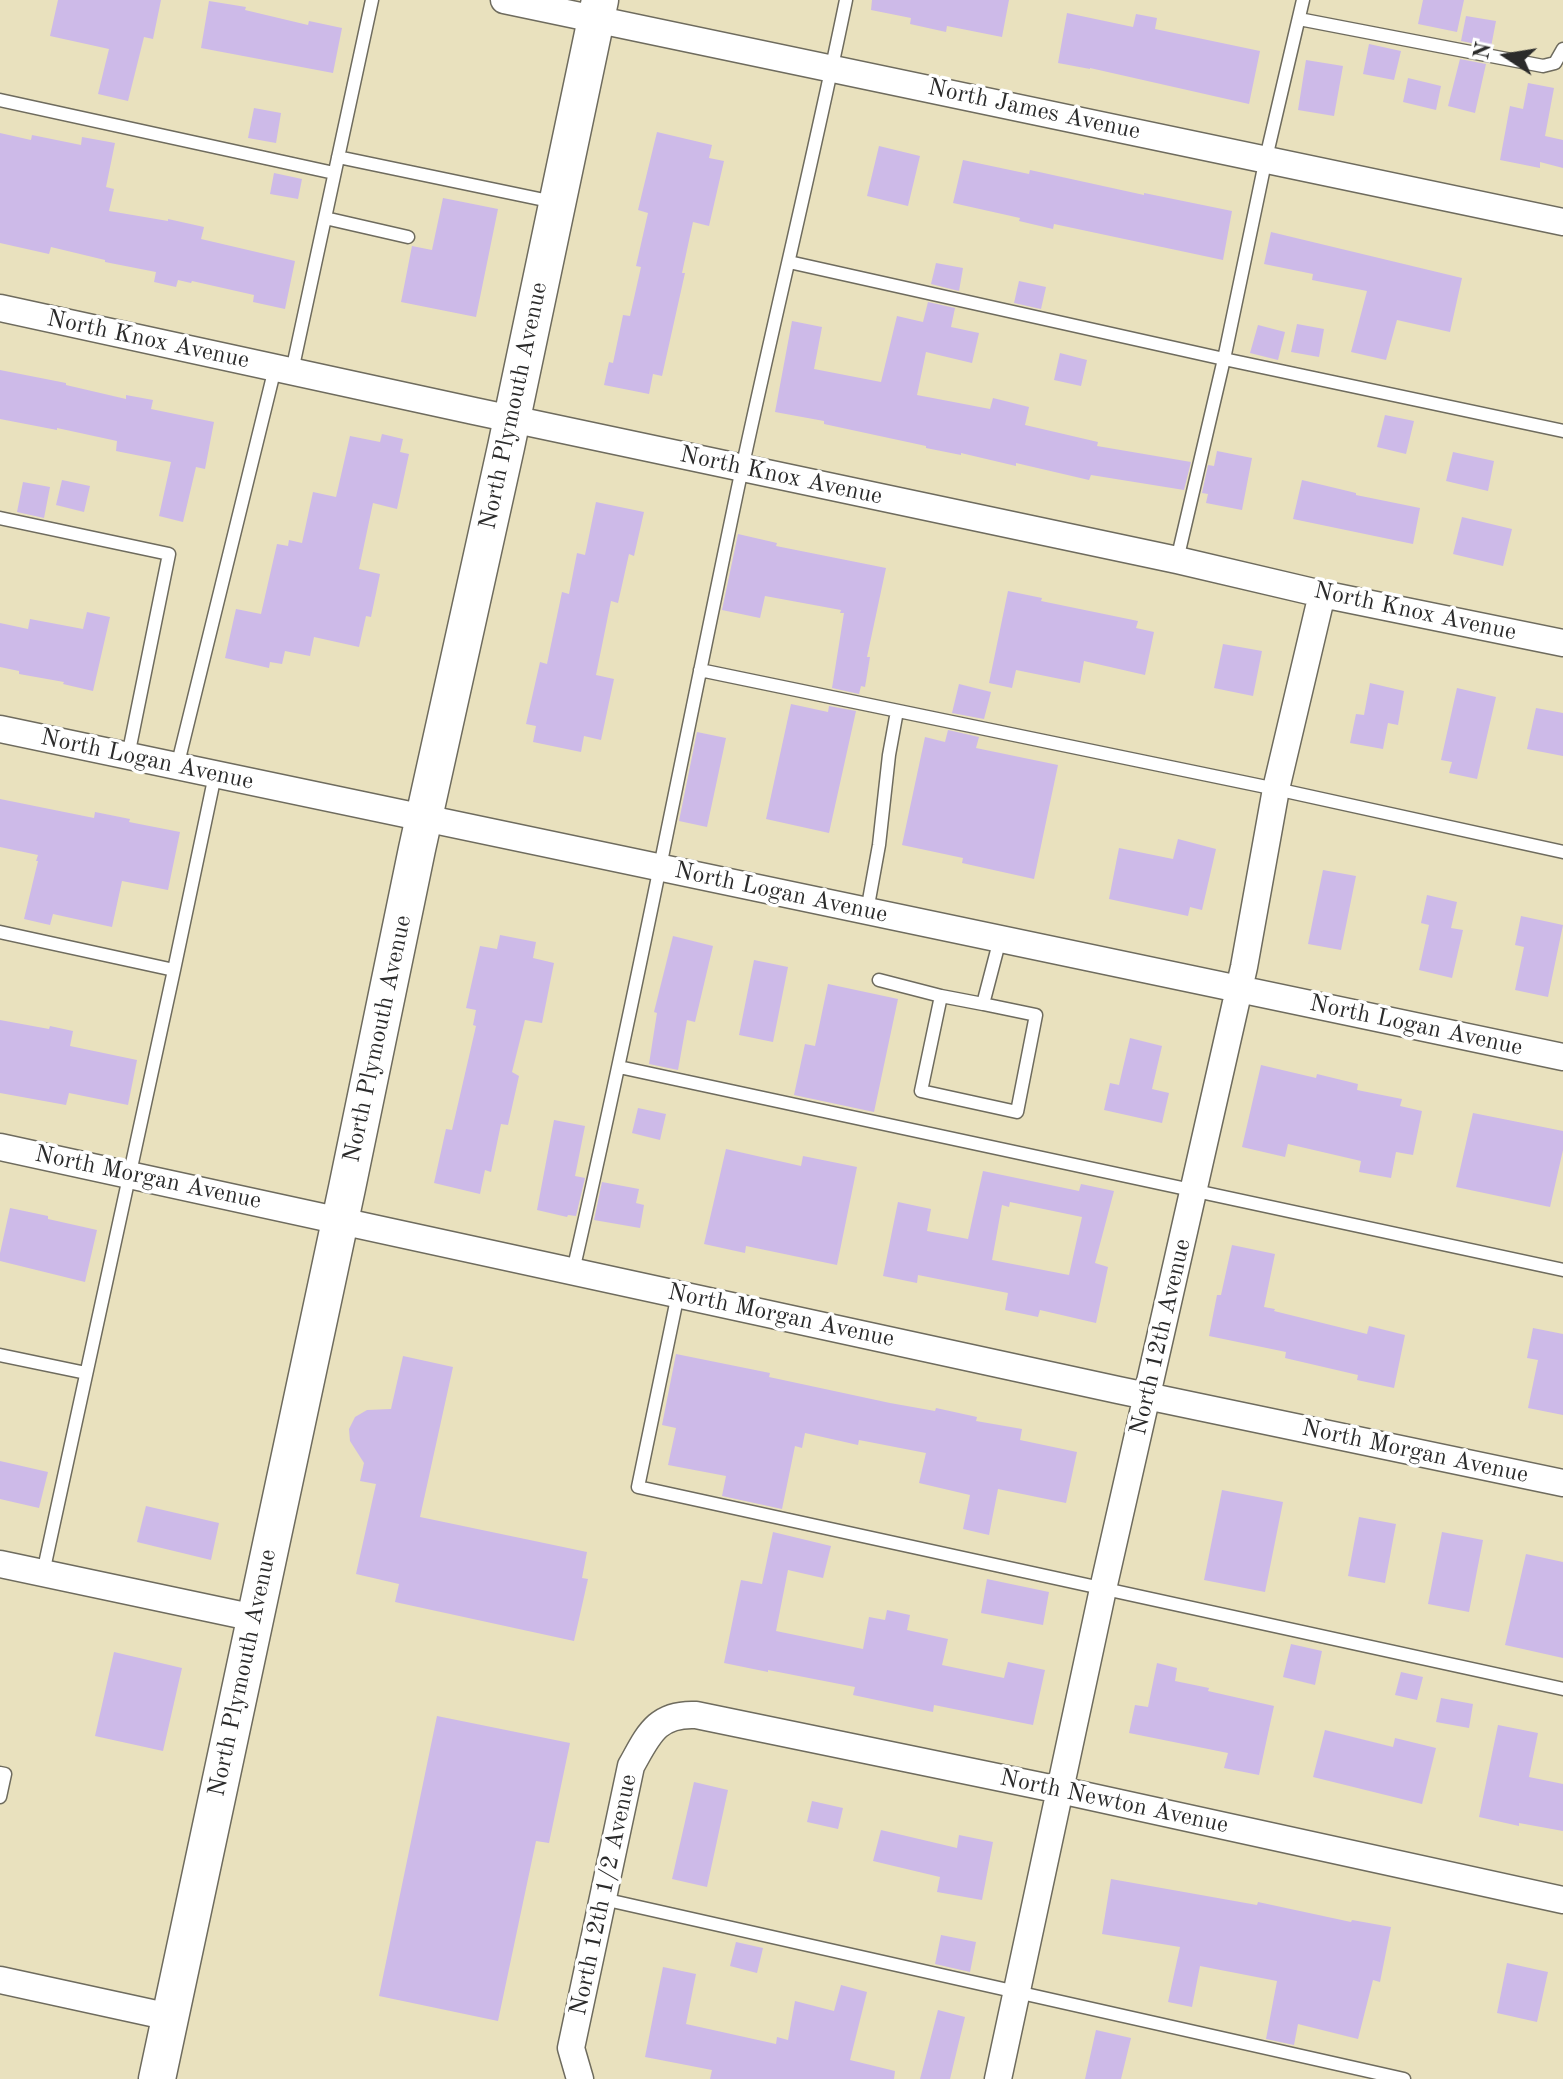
<!DOCTYPE html>
<style>
body{margin:0}
#map{position:relative;width:1563px;height:2079px;overflow:hidden;background:#e9e1be;font-family:"Old Standard TT",serif}
canvas{display:block}
.north{position:absolute;left:1467px;top:16px;width:80px;height:80px;-webkit-text-stroke:6px #fff;paint-order:stroke;rotate:282deg;font-size:22px;font-weight:700;line-height:32px;text-align:center;color:#2b2b2b}
.north::after{content:'';display:block;margin:auto;width:28px;height:36px;background:#2b2b2b;clip-path:polygon(50% 0,100% 100%,50% 72%,0 100%)}
</style>
<div id="map">
<canvas width="1563" height="2079"></canvas>
<div class="north">N</div>
</div>
<script>
const c = document.querySelector('canvas').getContext('2d');
c.lineJoin = 'round';
function fillPath(path, color) { c.fillStyle = color; c.fill(path, 'evenodd'); }
function strokePath(path, color, width, dash) { c.strokeStyle = color; c.lineWidth = width; c.lineCap = dash ? 'butt' : 'round'; c.setLineDash(dash || []); c.stroke(path); }
function drawText(font, color, halo, rows, align = 'center') {
  c.font = font + ' "Old Standard TT",serif'; c.lineWidth = 7; c.setLineDash([]); c.textBaseline = 'middle'; c.strokeStyle = halo; c.fillStyle = color; for (const [text, x, y, turn = 0] of rows) {
    c.save(); c.translate(x, y); c.rotate((+turn || 0) * Math.PI / 180); c.textAlign = isNaN(turn) ? turn : align; if (halo) c.strokeText(text, 0, 0); c.fillText(text, 0, 0); c.restore();
  }
}
const building = new Path2D(`
 M58,0H161L153,39L144,37L128,101L98,94L109,49L50,36Z
 M872,0H1009L1002,37L947,26L946,32L910,24L911,18L871,10Z
 M1423,0H1464L1457,32L1418,24Z
 M209,1L246,7L245,10L308,25L309,21L342,28L333,73L201,48Z
 M1067,13L1133,27L1136,14L1157,18L1155,29L1260,51L1249,104L1090,68V69L1058,63Z
 M1466,16L1496,21L1491,47L1461,41Z
 M1369,44L1401,51L1394,80L1363,74Z
 M1460,59L1486,64L1475,113L1448,106Z
 M1306,60L1343,66L1334,116L1298,110Z
 M1408,78L1441,86L1436,110L1403,102Z
 M1528,83L1554,88L1545,136L1563,140V168L1540,162V168L1500,160L1510,106L1523,109Z
 M254,108L281,113L276,143L248,138Z
 M657,132L712,145L709,158L724,161L709,226L693,222L682,273H685L662,376L653,374L649,394L604,385L609,362L613,363L623,315L630,316L641,267L636,266L648,213L638,210Z
 M0,133L31,140L32,135L81,145L82,137L115,143L106,187L114,189L109,211L168,221V219L204,227L201,239L295,261L285,309L253,302L254,295L192,281L191,283L178,280L176,287L154,282L156,272L105,262V260L51,247L49,254L0,243Z
 M879,146L920,156L908,206L867,196Z
 M963,160L1029,174L1030,170L1144,195V193L1232,211L1223,260L1054,224L1053,229L1019,221L1020,218L953,203Z
 M274,173L302,179L298,199L270,194Z
 M443,198L498,209L476,317L401,302L412,246L432,250Z
 M1271,232L1462,278L1450,332L1397,320L1386,360L1351,352L1367,291L1312,280L1313,274L1264,264Z
 M936,263L963,268L959,291L931,284Z
 M1019,281L1046,287L1041,309L1014,303Z
 M928,302L955,308L951,327L979,333L972,363L926,352L917,395L990,409L993,398L1029,407L1025,425L1098,442L1097,446L1191,462L1184,490L1091,475L1089,480L1016,463V466L961,453V455L926,448V446L824,424V421L775,412L792,321L822,327L814,369L881,382L897,316L923,322Z
 M1297,324L1324,329L1319,357L1291,352Z
 M1258,325L1285,332L1278,360L1250,353Z
 M1060,353L1087,360L1081,386L1054,380Z
 M0,370L66,383V385L126,399V395L153,400L151,409L214,422L205,469L196,467L183,522L159,516L171,462L116,451L117,441L57,428V430L0,419Z
 M1385,415L1414,421L1406,454L1377,447Z
 M382,434L403,439L400,452L409,454L397,509L373,503L359,569L380,574L371,617L366,616L359,647L314,637L310,656L285,651L282,664L270,662L269,668L225,658L236,609L261,614L277,544L288,546L289,540L302,543L313,492L336,497L350,436L380,442Z
 M1217,451L1252,458L1242,510L1206,503L1208,494L1202,493L1208,465L1214,466Z
 M1453,452L1494,461L1488,491L1446,481Z
 M62,480L90,486L84,512L56,505Z
 M1302,480L1356,493V495L1420,508L1413,544L1293,519Z
 M23,482L50,487L44,518L17,512Z
 M596,502L644,512L634,556L629,554L618,603L611,601L596,675L614,679L601,740L584,736L581,752L533,742L536,726L526,724L540,662L547,664L562,592L569,594L577,553L585,555Z
 M1462,517L1512,529L1503,566L1453,554Z
 M738,534L777,543L776,546L886,568L867,657H870L865,687L861,686L859,694L832,688L844,613H840L841,610L765,596L760,618L722,610Z
 M1008,591L1042,598L1041,601L1138,621L1136,628L1154,632L1145,675L1084,661L1080,683L1016,670L1012,688L989,683Z
 M87,612L110,617L93,691L63,684L64,682L19,674V671L0,667V623L28,629L30,619L83,629Z
 M1223,644L1262,651L1253,696L1214,688Z
 M1370,683L1404,691L1398,725L1388,723L1383,749L1350,743L1356,714L1364,715Z
 M959,684L991,692L984,719L952,713Z
 M1457,688L1496,697L1477,779L1449,773L1452,762L1441,760Z
 M791,704L828,712L829,706L856,711L829,833L766,819Z
 M1536,708L1563,713V756L1527,749Z
 M948,730L979,737L976,748L1058,765L1034,879L962,863L963,858L902,845L925,737L945,742Z
 M697,732L726,738L707,827L679,821Z
 M0,799L94,818L95,812L130,819L129,822L180,832L168,890L122,881L112,927L53,914L50,925L24,919L38,861H36L38,855L0,847Z
 M1178,839L1216,849L1202,910L1190,907L1188,916L1109,899L1119,848L1173,859Z
 M1323,870L1356,876L1341,950L1308,944Z
 M1427,895L1457,902L1451,928L1463,930L1452,978L1419,970L1429,925L1421,923Z
 M1521,916L1563,925L1548,997L1515,990L1524,947L1515,945Z
 M500,935L536,942L533,958L554,963L542,1023L525,1020L512,1072L519,1076L508,1125L501,1124L491,1172L485,1170L480,1194L434,1183L446,1129L452,1130L476,1026L473,1025L476,1010L466,1008L480,946L497,949Z
 M673,936L713,946L695,1022L687,1020L678,1070L649,1064L657,1013L654,1012Z
 M754,960L788,967L773,1042L739,1035Z
 M828,984L898,999L874,1112L794,1095L805,1044L815,1046Z
 M0,1020L49,1029L50,1026L73,1031L70,1046L137,1060L128,1105L69,1093L66,1105L0,1093Z
 M1130,1038L1162,1046L1152,1089L1169,1093L1162,1123L1104,1110L1110,1083L1119,1085Z
 M1261,1065L1316,1078L1317,1074L1358,1084L1357,1090L1402,1099L1400,1106L1422,1111L1413,1155L1396,1152L1391,1178L1359,1172L1361,1161L1288,1144L1285,1157L1242,1147Z
 M638,1108L666,1114L660,1140L632,1133Z
 M1473,1113L1563,1131V1150L1550,1207L1456,1187Z
 M554,1120L585,1126L575,1176L585,1178L576,1216L568,1215L567,1217L537,1210Z
 M726,1149L801,1166L803,1156L857,1167L837,1265L746,1246L745,1253L704,1244Z
 M983,1171L1079,1191L1081,1184L1114,1191L1095,1263L1108,1267L1096,1323L1040,1310L1038,1317L1005,1310L1008,1293L918,1275L917,1283L883,1276L898,1202L931,1209L927,1231L968,1239ZM1010,1202L1082,1217L1069,1275L992,1260L1002,1205L1009,1207Z
 M602,1182L639,1189L636,1203L644,1205L640,1228L594,1220Z
 M10,1208L48,1216V1219L97,1230L85,1282L0,1261V1253Z
 M1232,1245L1275,1254L1264,1307L1275,1309L1274,1311L1367,1334L1369,1326L1405,1335L1394,1388L1357,1380L1358,1375L1285,1358L1286,1352L1209,1336L1217,1295H1221Z
 M1533,1328L1563,1334V1415L1528,1408L1538,1360L1527,1358Z
 M676,1354L770,1373L769,1377L890,1403L935,1411L936,1408L977,1417L976,1421L1022,1429L1020,1440L1077,1452L1066,1503L998,1489L989,1535L963,1529L970,1495L919,1483L926,1453L859,1440L858,1445L805,1433L802,1448L795,1446L782,1509L722,1496L726,1476L668,1465L676,1428L662,1425Z
 M403,1356L453,1367L420,1517L587,1552L582,1578L588,1579L574,1641L395,1602L399,1584L356,1574L376,1484L360,1481L364,1463L350,1441L349,1429L355,1417L367,1410L391,1409Z
 M0,1461L48,1472L39,1508L0,1499Z
 M1222,1490L1283,1502L1265,1592L1204,1580Z
 M146,1506L219,1523L211,1560L137,1542Z
 M1359,1517L1396,1524L1385,1583L1348,1576Z
 M773,1532L831,1546L823,1578L788,1570L776,1631L863,1649L869,1617L885,1620L887,1610L910,1615L907,1630L948,1639L942,1665L1004,1678L1008,1662L1045,1670L1033,1725L934,1705L933,1712L853,1695L855,1687L768,1670V1672L724,1663L741,1580L762,1584Z
 M1442,1532L1483,1540L1469,1612L1428,1604Z
 M1526,1554L1563,1562V1658L1505,1645Z
 M987,1579L1049,1592L1043,1625L981,1613Z
 M1291,1644L1322,1651L1315,1685L1283,1677Z
 M114,1652L182,1668L163,1751L95,1736Z
 M1157,1663L1177,1668L1175,1681L1209,1688L1208,1691L1274,1706L1259,1775L1224,1768L1228,1753L1129,1733L1135,1705L1148,1707Z
 M1401,1672L1423,1677L1417,1700L1395,1695Z
 M1441,1698L1473,1704L1469,1728L1436,1722Z
 M437,1716L570,1743L549,1843L536,1841L498,2021L379,1996Z
 M1498,1725L1538,1733L1529,1777L1563,1784V1831L1519,1823V1826L1479,1817Z
 M1325,1730L1393,1747L1395,1738L1436,1748L1422,1804L1313,1777Z
 M694,1782L728,1790L707,1887L672,1879Z
 M812,1801L843,1808L838,1829L807,1822Z
 M881,1830L957,1848L959,1835L993,1842L982,1900L937,1892L940,1877L873,1861Z
 M1111,1879L1257,1905L1258,1902L1351,1922L1352,1920L1391,1927L1380,1982L1373,1980L1358,2039L1298,2024L1294,2045L1266,2039L1277,1981L1200,1966L1192,2007L1168,2002L1180,1947L1102,1934Z
 M941,1935L976,1942L970,1972L935,1964Z
 M736,1942L763,1948L757,1973L730,1966Z
 M1507,1963L1548,1972L1537,2022L1497,2013Z
 M663,1967L696,1974L686,2024L776,2044L777,2037L788,2040L795,2001L834,2011L841,1985L867,1992L850,2060L895,2071L894,2079H710L712,2070L645,2057Z
 M938,2010L965,2017L950,2079H920Z
 M1096,2030L1131,2038L1121,2079H1085Z`);
const service = new Path2D(`
 M1299,19L1543,66L1555,63L1563,49
 M0,100L334,173
 M338,157L554,202
 M325,218L408,237
 M789,262L1224,359L1563,431
 M292,371L372,0
 M0,518L169,554L128,756
 M1177,560L1224,359L1266,158L1303,0
 M700,670L1276,789L1563,852
 M177,767L275,368
 M867,911L879,845L889,755L897,711
 M0,932L174,970
 M879,980L941,996
 M983,1004L941,996L921,1091L1017,1112L1036,1015L983,1004L1000,939
 M619,1067L1563,1270
 M573,1271C632,1014 682,755 736,497C771,331 812,166 846,0
 M678,1294L638,1487L1563,1689
 M0,1355L86,1373
 M43,1573L174,970L215,775
 M0,1773L5,1774L0,1797
 M603,1899L1404,2079`);
const minor = new Path2D(`
 M504,0L1563,222
 M0,308L474,411L1177,560L1322,594L1563,643
 M0,729C521,840 1043,945 1563,1057
 M0,1147L1118,1390L1563,1483
 M0,1564L255,1618
 M0,1980L170,2017
 M580,2079L571,2048L631,1766C648,1736 656,1713 696,1715L1060,1790L1563,1900
 M998,2079L1103,1589L1244,967L1276,789L1322,594`);
const secondary = new Path2D(`
 M157,2079L347,1188L417,849L506,447L600,0`);
const streetNames = [
 ["North James Avenue",1034,110,12],
 ["North Knox Avenue",148,340,12],
 ["North Plymouth Avenue",514,406,-78],
 ["North Knox Avenue",781,476,12],
 ["North Knox Avenue",1415,612,12],
 ["North Logan Avenue",147,760,12],
 ["North Logan Avenue",781,893,12],
 ["North Logan Avenue",1416,1026,12],
 ["North Plymouth Avenue",378,1039,-78],
 ["North Morgan Avenue",148,1178,12],
 ["North Morgan Avenue",781,1316,12],
 ["North 12th Avenue",1161,1337,-77],
 ["North Morgan Avenue",1415,1452,12],
 ["North Plymouth Avenue",243,1673,-78],
 ["North Newton Avenue",1114,1802,12],
 ["North 12th 1/2 Avenue",604,1895,-78]
];
fillPath(building, '#cdbae8');
strokePath(service, '#6e6b5e', 15);
strokePath(minor, '#6e6b5e', 29);
strokePath(secondary, '#6e6b5e', 39);
strokePath(service, '#fff', 12);
strokePath(minor, '#fff', 26);
strokePath(secondary, '#fff', 36);
drawText('24px', '#2b2b2b', '#fff', streetNames);
</script>
